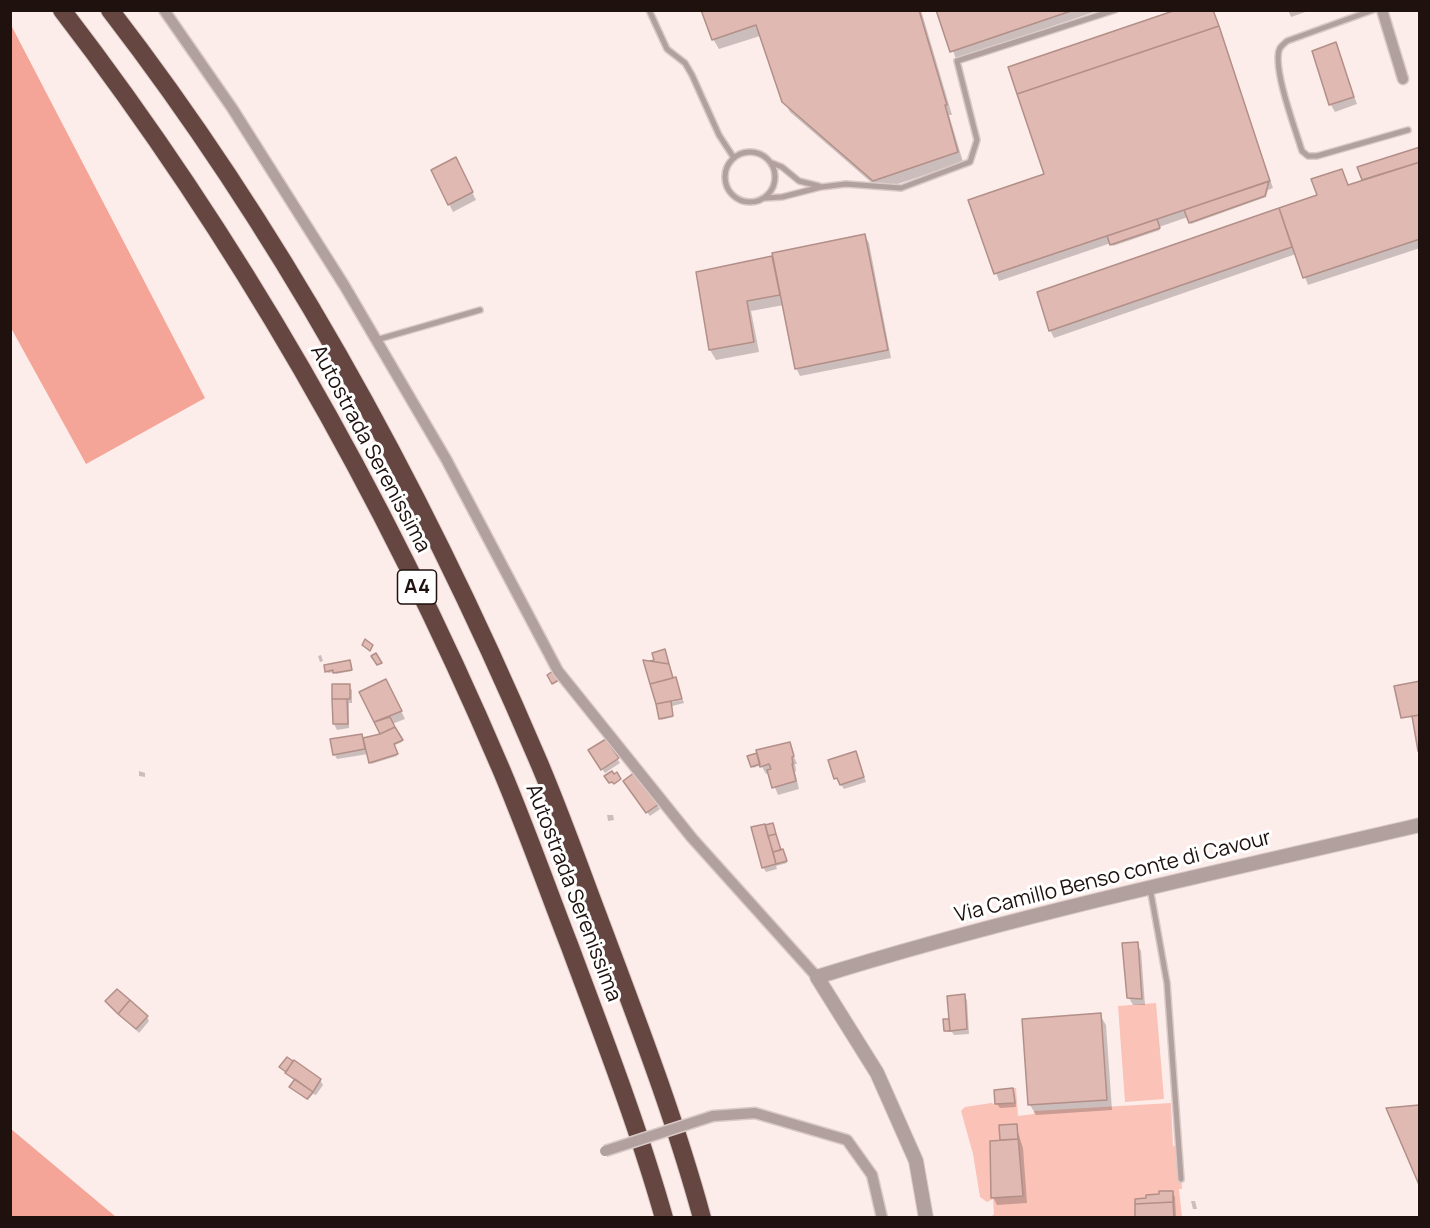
<!DOCTYPE html>
<style>
body{margin:0}
#map{position:relative;width:1430px;height:1228px;overflow:hidden;background:#fdedea;font-family:Manrope,sans-serif}
canvas{display:block}
.frame{position:absolute;inset:0;border:12px solid #1e110e;pointer-events:none}
</style>
<div id="map">
<canvas width="1430" height="1228"></canvas>
<div class="frame"></div>
</div>
<script>
const c = document.querySelector('canvas').getContext('2d');
c.lineJoin = 'round';
function fillPath(path, color) { c.fillStyle = color; c.fill(path, 'evenodd'); }
function strokePath(path, color, width, dash) { c.strokeStyle = color; c.lineWidth = width; c.lineCap = dash ? 'butt' : 'round'; c.setLineDash(dash || []); c.stroke(path); }
function drawText(font, color, halo, rows, align = 'center') {
  c.font = font + ' Manrope,sans-serif'; c.lineWidth = 6; c.setLineDash([]); c.textBaseline = 'middle'; c.strokeStyle = halo; c.fillStyle = color; for (const [text, x, y, turn = 0] of rows) {
    c.save(); c.translate(x, y); c.rotate((+turn || 0) * Math.PI / 180); c.textAlign = isNaN(turn) ? turn : align; if (halo) c.strokeText(text, 0, 0); c.fillText(text, 0, 0); c.restore();
  }
}
const green = new Path2D(`
 M1156,1003L1164,1099L1125,1102L1118,1006Z
 M1016,1088L1018,1116L1034,1114V1111L1171,1103L1173,1146H1179L1182,1189H1179L1182,1217H991L994,1214L993,1199L987,1202L980,1197L973,1154L961,1111L965,1107L991,1103L995,1104L994,1090Z`);
const forest = new Path2D(`
 M11,25L205,398L86,464L11,328Z
 M11,1129L116,1217H11Z`);
const shadow = new Path2D(`
 M703,10H921L952,115H949L963,162L880,190L790,112L784,101L760,36L719,49L713,39Z
 M938,10H1100L956,59Z
 M1288,10H1311L1291,17Z
 M1219,29L1273,188L1268,190L1266,197L1191,224L1188,217L1159,227L1160,230L1113,246L1111,243L999,281L970,201L1046,175Z
 M1335,44L1357,104L1335,112L1331,105L1314,52Z
 M1420,149V248L1308,285L1296,254L1054,338L1050,330L1039,293L1364,181L1359,168Z
 M459,166L476,200L453,212L433,171Z
 M865,236L869,243L891,358L800,376L796,368L784,305L751,311L759,352L716,360L710,350L698,273L772,258L775,264Z
 M321,655L323,661L320,662L318,656Z
 M351,663L352,671L336,674L334,672L328,673L327,671Z
 M349,686L352,690V703H349V728L337,730L334,724Z
 M390,688L405,719L392,724L402,742L393,746L397,756L371,764L368,754L337,759L334,754L362,735L364,740L382,735L361,693Z
 M683,700L684,703L672,706L673,717L661,720L657,705Z
 M606,741L620,763L605,773L590,751Z
 M789,744L797,764H795L796,771L795,772L799,789L778,795L769,773L766,774L761,765L753,768L752,766L758,754Z
 M857,757L866,782L844,789L836,778Z
 M139,771L145,773V777L139,776Z
 M627,786L657,805L660,809L650,816Z
 M607,815H613L614,820L608,821Z
 M765,826L780,852L784,853L787,863L776,866L777,869L766,872L763,867Z
 M1137,944L1141,951L1145,1005H1133L1129,998Z
 M964,996L967,1000L969,1034L954,1035L952,1032H947L950,1020Z
 M1100,1015L1106,1025L1112,1110L1036,1115L1030,1105L1024,1020Z
 M122,1016L147,1017L149,1021L139,1033Z
 M287,1059L320,1080L323,1085L316,1095L313,1094L308,1100L292,1088L295,1081L281,1067Z
 M1013,1090L1015,1095L1016,1107L1000,1108L997,1104Z
 M1016,1126L1023,1148L1027,1203L997,1205L993,1197L1001,1142L1000,1127Z
 M1172,1192L1175,1197L1176,1218H1137L1148,1199Z
 M1191,1201H1195L1197,1209H1193Z`);
const building = new Path2D(`
 M701,10H919L947,105H945L958,152L873,181L782,102L756,25L712,40Z
 M936,10H1074L950,52Z
 M1176,10H1213L1219,26L1017,94L1008,67Z
 M1219,26L1270,181L994,274L968,200L1044,174L1017,94Z
 M1336,42L1354,97L1329,105L1312,51Z
 M1420,147V162L1362,180L1357,167Z
 M456,157L473,192L448,205L431,170Z
 M1420,162V239L1303,278L1279,208L1317,195L1311,179L1342,169L1348,185Z
 M1269,181L1265,196L1189,223L1184,210Z
 M1279,208L1292,247L1049,331L1037,292Z
 M1157,219L1160,228L1110,245L1107,236Z
 M865,234L888,350L795,369L772,253Z
 M772,256L780,295L747,301L754,342L709,350L696,272Z
 M365,639L373,645L370,651L362,645Z
 M665,649L669,664L650,661L654,660L652,653Z
 M376,653L382,663L377,665L371,656Z
 M350,660L352,670L333,673V670L325,672L324,665Z
 M643,660L669,664L673,678L650,684Z
 M553,671L559,680L552,684L547,675Z
 M676,677L682,699L656,704L650,684Z
 M386,679L402,711L374,722L359,692Z
 M1420,681V715L1401,718L1394,686Z
 M332,684H350V699H332Z
 M332,699H347L348,724H333Z
 M671,701L673,716L659,719L656,704Z
 M1420,715V751H1418L1412,716Z
 M390,717L395,727L380,734L374,722Z
 M395,727L403,740L394,744L398,754L369,763L363,738L380,734Z
 M362,734L365,749L333,755L330,739Z
 M606,739L619,758L601,770L588,750Z
 M790,742L794,756L792,757L793,764H792L796,781L772,788L767,770L771,769L769,764L760,767L756,750Z
 M856,751L864,777L840,785L837,778L834,779L828,760Z
 M757,753L760,764L751,767L747,756Z
 M612,771L614,774L617,772L621,779L614,784L612,782L609,783L604,776Z
 M635,772L659,804L646,813L623,781Z
 M773,823L776,834L768,836L765,825Z
 M765,824L776,864L762,868L751,827Z
 M776,834L781,850L773,852L768,836Z
 M783,849L787,861L776,864L773,852Z
 M1138,942L1142,999L1127,998L1122,943Z
 M117,989L130,1000L118,1014L105,1001Z
 M965,994L967,1029L950,1031L947,996Z
 M130,1000L148,1016L136,1029L118,1014Z
 M1101,1013L1107,1100L1028,1105L1022,1019Z
 M943,1019H949L950,1031H944Z
 M287,1057L293,1061L286,1072L279,1067Z
 M294,1060L321,1079L313,1092L285,1073Z
 M295,1079L313,1092L307,1099L289,1087Z
 M1013,1088L1015,1103L995,1104L994,1090Z
 M1419,1105L1420,1113V1187L1386,1108Z
 M1017,1124L1018,1139L1000,1140L999,1125Z
 M1018,1136L1023,1196L991,1198L990,1141L1018,1139Z
 M1159,1191H1173V1202L1135,1204V1199L1146,1198V1195L1159,1194Z
 M1173,1202L1174,1218H1135V1204Z`);
const service = new Path2D(`
 M649,10L667,49L685,63L692,75L719,135L734,158
 M1373,10L1287,41C1285,43 1282,45 1280,48C1271,65 1296,131 1302,151L1308,156H1317L1408,130
 M725 177a25 25 0 1 1 50 0a25 25 0 1 1-50 0Z
 M772,163L782,167L799,181L819,186
 M765,198L782,197L821,187L846,184L901,188L970,162L977,140L957,61L1115,10
 M376,340L480,310
 M1150,888L1167,983L1181,1179`);
const minor = new Path2D(`
 M164,10L232,108L344,285L446,459L558,671L692,838L817,977
 M1382,10L1403,79
 M713,1116L755,1113L847,1140L872,1175L882,1218`);
const tertiary = new Path2D(`
 M926,1218L916,1161L877,1073L817,977C1015,915 1218,872 1420,825`);
const motorway = new Path2D(`
 M62,10C241,243 386,499 501,769C526,828 547,888 570,947C603,1036 638,1126 664,1218
 M110,10C285,237 425,495 537,758C559,809 578,863 598,916C635,1015 674,1115 702,1218`);
const minorBridge = new Path2D(`
 M605,1151L713,1116`);
const shields = [
 [417,587,39]
];
const shieldNames = [
 ["A4",417,587]
];
const streetNames = [
 ["Autostrada Serenissima",370,449,62],
 ["Via Camillo Benso conte di Cavour",1113,877,-14],
 ["Autostrada Serenissima",573,893,69]
];
fillPath(green, '#fbc2b8');
fillPath(forest, '#f4a597');
fillPath(shadow, '#0003');
fillPath(building, '#dfb9b2');
strokePath(building, '#b28f88', 1.5);
strokePath(service, '#d9cac7', 8);
strokePath(minor, '#d9cac7', 13);
strokePath(tertiary, '#d9cac7', 16);
strokePath(motorway, '#d9cac7', 20);
strokePath(service, '#b1a09d', 5);
strokePath(minor, '#b1a09d', 10);
strokePath(tertiary, '#b1a09d', 14);
strokePath(motorway, '#664641', 18);
strokePath(minorBridge, '#d9cac7', 13, []);
strokePath(minorBridge, '#b1a09d', 10);
for (const [x, y, w] of shields) { const box = new Path2D(); box.roundRect(x - w / 2, y - 17, w, 34, 4.5); c.fillStyle = '#fff'; c.fill(box); strokePath(box, '#1e110e', 1.5); }
drawText('bold 20px', '#1e110e', null, shieldNames);
drawText('21px', '#1e110e', '#fff', streetNames);
</script>
